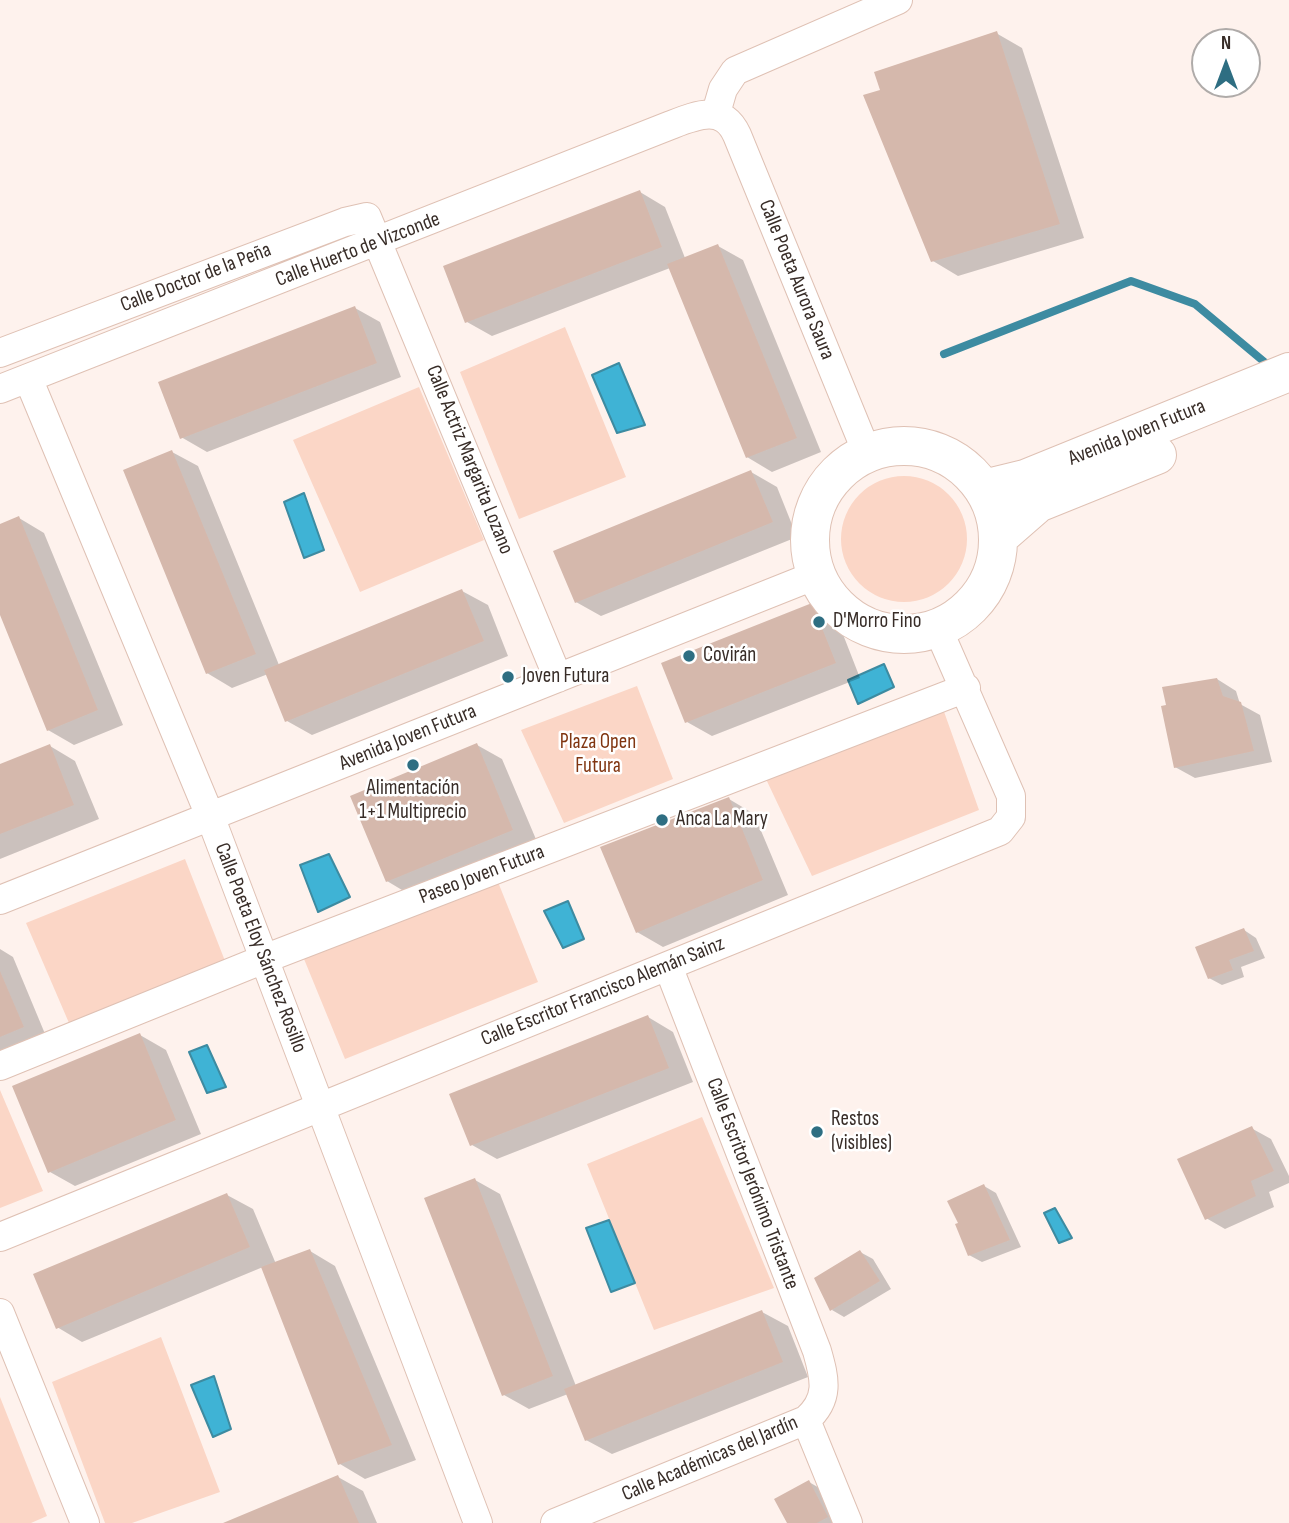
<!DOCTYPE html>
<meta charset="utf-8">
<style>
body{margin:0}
#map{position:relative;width:1289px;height:1523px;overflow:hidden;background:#fef2ed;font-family:"Sofia Sans Condensed",sans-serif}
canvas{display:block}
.north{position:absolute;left:1191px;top:28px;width:70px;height:70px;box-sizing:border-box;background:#fff;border:2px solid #afaba9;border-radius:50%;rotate:0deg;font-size:19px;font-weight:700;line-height:28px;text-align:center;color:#382d28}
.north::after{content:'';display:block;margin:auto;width:24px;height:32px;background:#2e6e82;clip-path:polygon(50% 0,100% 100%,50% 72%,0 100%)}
</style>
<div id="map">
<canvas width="1289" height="1523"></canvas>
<div class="north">N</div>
</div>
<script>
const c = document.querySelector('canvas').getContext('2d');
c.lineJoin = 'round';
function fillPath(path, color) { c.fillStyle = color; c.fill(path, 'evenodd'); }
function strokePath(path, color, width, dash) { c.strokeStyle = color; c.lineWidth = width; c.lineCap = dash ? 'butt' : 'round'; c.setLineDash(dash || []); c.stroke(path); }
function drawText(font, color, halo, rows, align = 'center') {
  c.font = font + ' "Sofia Sans Condensed",sans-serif'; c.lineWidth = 5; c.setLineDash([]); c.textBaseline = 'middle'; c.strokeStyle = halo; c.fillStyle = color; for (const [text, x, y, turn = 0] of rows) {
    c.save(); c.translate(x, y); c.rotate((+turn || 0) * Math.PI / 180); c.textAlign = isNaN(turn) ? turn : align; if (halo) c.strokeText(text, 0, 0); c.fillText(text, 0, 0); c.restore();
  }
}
const green = new Path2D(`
 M565,327L626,477L519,519L460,372Z
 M419,387L484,540L360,592L293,440Z
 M841 539a63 63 0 1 1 126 0a63 63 0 1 1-126 0Z
 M637,686L673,779L564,823L521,730Z
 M942,706L979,810L812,876L765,777Z
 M185,859L227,966L69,1023L26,923Z
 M498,882L538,982L345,1059L304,959Z
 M0,1090L43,1191L0,1208Z
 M702,1117L774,1288L654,1330L587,1164Z
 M161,1337L220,1492L132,1523H105L52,1382Z
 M0,1397L47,1516L31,1523H0Z`);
const water = new Path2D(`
 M619,363L645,425L617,433L592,375Z
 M304,493L324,550L304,558L284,502Z
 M884,664L894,687L858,704L848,680Z
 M329,854L350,897L318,912L300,865Z
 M568,901L584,939L563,948L544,911Z
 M207,1045L226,1087L207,1093L189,1052Z
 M1055,1208L1072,1238L1059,1243L1044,1213Z
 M609,1220L635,1283L611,1292L586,1228Z
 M214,1376L231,1429L213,1437L191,1385Z`);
const shadow = new Path2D(`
 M996,33L1022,48L1084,238L958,276L933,261L882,91Z
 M640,192L665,207L685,258L718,246L743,260L821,452L772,472L747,457L670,268L492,336L467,322Z
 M355,308L380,322L401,377L207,452L181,437Z
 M172,452L198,466L279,665L462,591L488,605L508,656L312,735L287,721L268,674L232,688L207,673Z
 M751,472L777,487L797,537L601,616L576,602Z
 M19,518L44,533L123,725L74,745L48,730L0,611V526Z
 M812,605L837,619L860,678L712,736L687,722Z
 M1217,679L1236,691L1240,704L1260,715L1272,762L1195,778L1175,767Z
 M477,745L502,759L538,844L412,896L387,881Z
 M50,746L75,761L99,819L0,859V766Z
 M729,799L754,814L788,895L663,947L637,932Z
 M1244,930L1256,938L1265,958L1241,967L1244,977L1222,985L1209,978Z
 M0,949L13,957L48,1041L0,1061Z
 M648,1017L673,1032L693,1082L497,1159L472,1145Z
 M140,1035L166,1050L201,1134L75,1186L50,1172Z
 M1251,1128L1271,1139L1289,1176V1183L1269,1192L1274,1207L1225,1229L1206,1218Z
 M475,1180L500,1194L576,1386L762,1312L788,1326L808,1377L612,1454L586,1440L568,1394L529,1409L504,1395Z
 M984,1186L996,1193L1021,1247L982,1262L969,1255Z
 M227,1195L253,1209L276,1264L310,1251L335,1266L416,1460L365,1479L340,1464L263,1267L82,1342L57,1327Z
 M860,1252L873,1259L891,1289L844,1317L832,1310Z
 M338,1477L363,1491L377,1523H227Z
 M809,1482L821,1489L838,1523H790Z`);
const stream = new Path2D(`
 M944,354L1131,281L1195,304L1268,365`);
const building = new Path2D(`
 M997,31L1060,224L931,262L863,95L880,90L874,72Z
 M640,190L662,247L465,323L443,266Z
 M718,244L797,438L746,458L667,264Z
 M355,306L377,363L180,439L158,382Z
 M172,450L256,654L206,674L123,470Z
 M751,470L773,522L575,603L553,551Z
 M19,516L98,710L47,731L0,615V524Z
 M462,589L484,641L285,722L264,670Z
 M812,603L836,663L685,723L661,663Z
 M1217,678L1223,696L1241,702L1254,751L1174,768L1161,706L1166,705L1162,687Z
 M477,743L513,830L386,882L350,796Z
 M50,744L74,805L0,834V764Z
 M729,797L763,880L636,933L600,847Z
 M1244,928L1254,951L1229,960L1233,970L1208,979L1195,947Z
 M0,971L24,1027L0,1037Z
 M648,1015L669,1068L470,1146L449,1094Z
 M140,1033L176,1120L48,1173L12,1086Z
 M1252,1126L1274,1171L1251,1181L1256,1196L1205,1220L1177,1159Z
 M475,1178L553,1376L502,1396L424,1198Z
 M984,1184L1010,1240L968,1256L955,1224L958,1223L947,1201Z
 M227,1193L250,1247L56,1329L33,1274Z
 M310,1249L392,1445L338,1465L261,1267Z
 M860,1250L880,1281L830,1311L814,1278Z
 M762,1310L783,1362L585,1441L564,1389Z
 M338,1475L359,1523H223Z
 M809,1480L828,1517L817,1523H787L774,1499Z`);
const street = new Path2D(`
 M716,113L723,89L735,71L898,0
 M0,353L345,222L367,217L558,678
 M28,378L210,816L478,1523
 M0,389L671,125C697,115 723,104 737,135L867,453
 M0,900L816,575
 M0,1066L264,959L966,688
 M0,1237L1000,831L1011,817V796L938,629
 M0,1313L85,1523
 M806,1420L848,1523
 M555,1523L806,1420C830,1399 825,1379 817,1351L668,966`);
const secondary = new Path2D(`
 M810 540a94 94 0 1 1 188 0a94 94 0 1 1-188 0Z
 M984,489L1025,479L1289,372
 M999,537L1038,503L1157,455`);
const markers = [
 [819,622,7,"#2e6e82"],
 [689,656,7,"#2e6e82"],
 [508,677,7,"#2e6e82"],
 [413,765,7,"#2e6e82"],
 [662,820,7,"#2e6e82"],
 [817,1132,7,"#2e6e82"]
];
const streetNames = [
 ["Calle Huerto de Vizconde",358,250,-21],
 ["Calle Doctor de la Peña",196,278,-21],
 ["Calle Poeta Aurora Saura",796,280,68],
 ["Avenida Joven Futura",1137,433,-22],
 ["Calle Actriz Margarita Lozano",469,460,68],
 ["Avenida Joven Futura",408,738,-22],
 ["Paseo Joven Futura",482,875,-21],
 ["Calle Poeta Eloy Sánchez Rosillo",260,948,69],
 ["Calle Escritor Francisco Alemán Sainz",603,992,-22],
 ["Calle Escritor Jerónimo Tristante",752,1184,69],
 ["Calle Académicas del Jardín",710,1459,-23]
];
const poiNames = [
 ["D'Morro Fino",833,622],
 ["Covirán",703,656],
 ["Joven Futura",522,677],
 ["Alimentación",413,789,"center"],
 ["1+1 Multiprecio",413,813,"center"],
 ["Anca La Mary",676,820],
 ["Restos",831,1120],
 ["(visibles)",831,1144]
];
const parkNames = [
 ["Plaza Open",598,743],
 ["Futura",598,767]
];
fillPath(green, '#fbd6c6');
fillPath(water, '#3fb3d5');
strokePath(water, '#3d8ba1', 2);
fillPath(shadow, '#0003');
strokePath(stream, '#3d8ba1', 8);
fillPath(building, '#d5b8ac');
strokePath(street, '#dfc1b4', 30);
strokePath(secondary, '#dfc1b4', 40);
strokePath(street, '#fff', 28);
strokePath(secondary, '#fff', 38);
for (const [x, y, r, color] of markers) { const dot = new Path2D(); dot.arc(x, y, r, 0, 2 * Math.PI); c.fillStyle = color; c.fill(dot); strokePath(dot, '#fff', 2.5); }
drawText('21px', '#382d28', '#fff', streetNames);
drawText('21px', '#382d28', '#fff', poiNames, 'left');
drawText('21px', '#803510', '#fff', parkNames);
</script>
